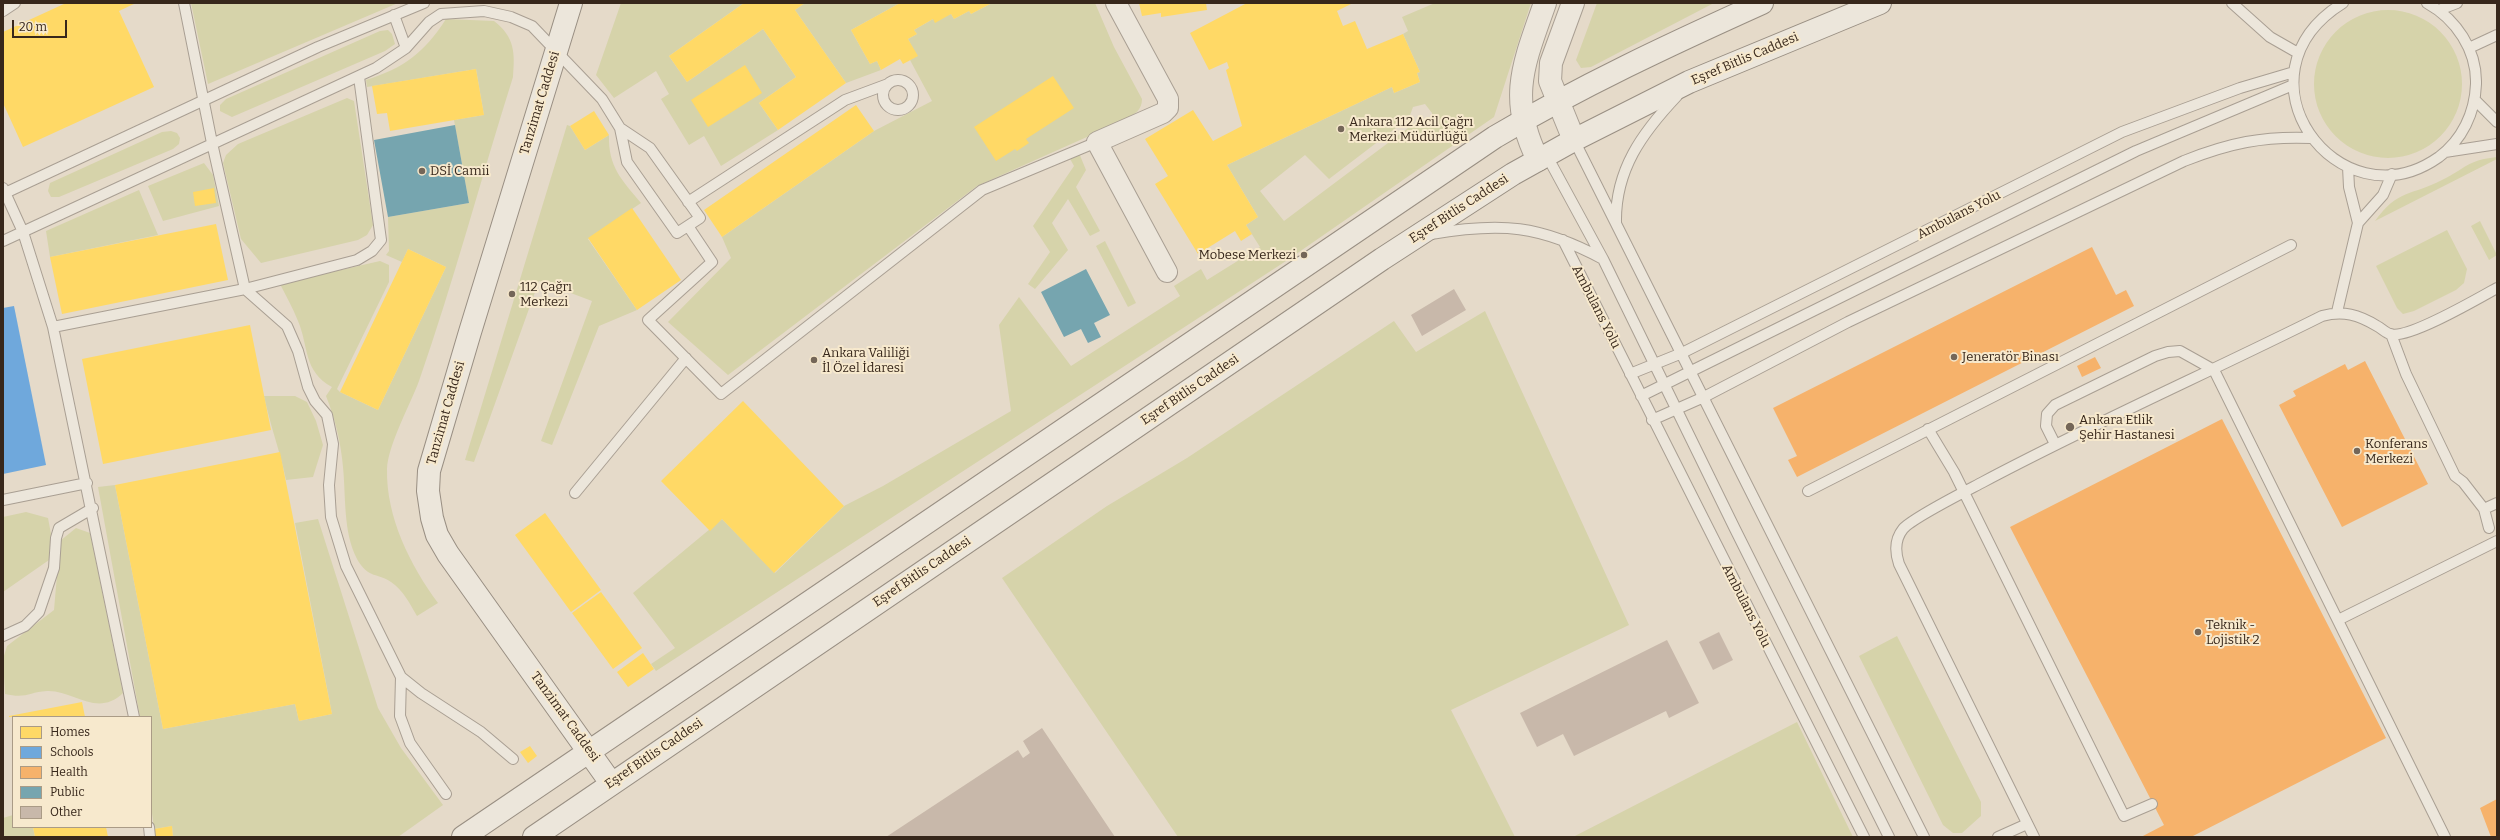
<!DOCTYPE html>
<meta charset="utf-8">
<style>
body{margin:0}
#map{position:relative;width:2500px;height:840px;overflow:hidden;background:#e5dac9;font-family:Bitter,serif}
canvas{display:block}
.frame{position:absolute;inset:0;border:4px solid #37271b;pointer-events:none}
.legend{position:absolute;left:12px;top:716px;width:140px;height:112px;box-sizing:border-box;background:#f7e9cd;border:1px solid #aa9b86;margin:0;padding:5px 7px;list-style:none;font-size:12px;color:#37271b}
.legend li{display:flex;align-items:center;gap:8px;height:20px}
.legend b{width:20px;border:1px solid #aa9b86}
.scale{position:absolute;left:12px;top:20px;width:55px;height:18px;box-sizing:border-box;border:2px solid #37271b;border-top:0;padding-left:5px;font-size:12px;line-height:14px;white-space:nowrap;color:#37271b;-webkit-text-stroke:3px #f7e9cd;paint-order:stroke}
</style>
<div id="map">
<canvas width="2500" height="840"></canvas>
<div class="frame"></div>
<ul class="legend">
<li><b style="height:11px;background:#ffd966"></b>Homes</li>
<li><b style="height:11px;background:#6fa8dc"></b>Schools</li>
<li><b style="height:11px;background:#f6b26b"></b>Health</li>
<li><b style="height:11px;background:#76a5af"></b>Public</li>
<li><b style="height:11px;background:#c8b8aa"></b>Other</li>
</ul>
<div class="scale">20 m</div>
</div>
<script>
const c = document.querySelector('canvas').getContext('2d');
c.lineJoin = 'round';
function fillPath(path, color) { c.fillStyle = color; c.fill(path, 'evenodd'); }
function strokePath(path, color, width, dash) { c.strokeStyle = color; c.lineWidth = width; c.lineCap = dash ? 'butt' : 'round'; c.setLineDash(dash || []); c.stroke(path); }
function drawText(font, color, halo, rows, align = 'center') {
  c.font = font + ' Bitter,serif'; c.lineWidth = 4; c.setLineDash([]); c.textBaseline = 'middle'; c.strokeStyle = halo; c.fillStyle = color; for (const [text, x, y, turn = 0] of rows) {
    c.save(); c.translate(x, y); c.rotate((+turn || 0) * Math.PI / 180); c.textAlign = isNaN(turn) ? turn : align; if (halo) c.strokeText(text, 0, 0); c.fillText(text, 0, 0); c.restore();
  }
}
const green = new Path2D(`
 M191,3H398L208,84Z
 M621,3H744L669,56L687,82L763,29L796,77L759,103L778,130L721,166L704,136L689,145L661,99L669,94L656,71L614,98L596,75Z
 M805,3H900L851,30L870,64L877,61L881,70L846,83L795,10Z
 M992,3H1095L1114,47L1142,99C1142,110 1135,114 1125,120L977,186L728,375L668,322L731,258L722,237L874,131L932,101L910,60L917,56L908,39L917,34L914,30L933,19L951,14L954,19L969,11L971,14Z
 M1435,3H1531L1494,117L1286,261L656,671L651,664L675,648L633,593L722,519L775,573L844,506L883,486L1011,411L999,325L1019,297L1071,366L1180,296L1174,286L1201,269L1207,280L1260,247L1246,225L1258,217L1227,165L1392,87L1394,93L1420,82L1417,73L1420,72L1403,34L1408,31L1402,17ZM1425,104L1432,113C1434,126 1422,131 1412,125L1284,221L1260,191L1305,155L1329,179L1409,118L1413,107Z
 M1597,3H1714L1591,67L1581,68L1576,60Z
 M2314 84a74 74 0 1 1 148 0a74 74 0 1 1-148 0Z
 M446,19L494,21C515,37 515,53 513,77C481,178 454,281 419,381C410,405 388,445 387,469C386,517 410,565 438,603L417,616C410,604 403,590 391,582C379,573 368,579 357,559C343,532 346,497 343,467C341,443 335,418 326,396L332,387C303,371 309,347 298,321C293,308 286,296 280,284L380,261L389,265V282L337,389L340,392L378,410L446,267L408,249L402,262L386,255L389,251L388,217L469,203L454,120L484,115L476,69L367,87L366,80C404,68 424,53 446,19Z
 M388,30L392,34L395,44L385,51L232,117L220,111V105L226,99L380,31Z
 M347,98L354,101L373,225L367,235L358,240L261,263L241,239L223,163L226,155L238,144Z
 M567,125L570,126L585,150L609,135C608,167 622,180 641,203L588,239L637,310L599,326L552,445L541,441L592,301L539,281L474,462L465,460Z
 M171,131L177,133L180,138L179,144L173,149L59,197H51L48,191L50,183L162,132Z
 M1079,153L1086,170L1076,187L1100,231L1090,236L1068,199L1052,223L1068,250L1035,289L1028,284L1050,252L1033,226L1074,166L1069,157Z
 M2497,157V159L2375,221C2398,189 2411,196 2442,180C2465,169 2467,160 2497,157Z
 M204,163L213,175L219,206L163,221L148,186Z
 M139,190L158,235L50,257L46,231Z
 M2480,221L2497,255L2489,260L2471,226Z
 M2447,230L2467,269L2464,283L2456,290L2414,311L2403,314L2397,308L2376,266Z
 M1105,241L1136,303L1128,307L1096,246Z
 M1485,311L1629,625L1451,710L1515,837H1178L1002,578L1107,506L1187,458L1394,321L1416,352Z
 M264,396H295L307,402L316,421L323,445L313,477L286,480C280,451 270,425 264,396Z
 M115,485L163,729L295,704L299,721L332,714L295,523L318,519L378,708L401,748L443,805L398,837H173L172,826L154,829L151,805V717H140L98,487Z
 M26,512L48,518L51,534L49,560L3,592V517Z
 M76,528L90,533L123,693C97,718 74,690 47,691C29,692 26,699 5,694L3,659L7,646L54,610L60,541Z
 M1897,636L1981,802V816L1962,833H1953L1943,825L1859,656Z
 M1797,722L1853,837H1573Z
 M13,815V827H33L35,837H3V818Z`);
const homes = new Path2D(`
 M66,3H136L119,11L154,87L23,147L3,103V32Z
 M744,3H805L795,10L846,83L778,130L759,103L796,77L763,29L687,82L669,56Z
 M900,3H992L971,14L969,11L954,19L951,14L935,23L933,19L914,30L917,34L908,39L918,56L903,64L900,59L881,70L877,61L870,64L851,30Z
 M1139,3H1206L1207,10L1161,17V13L1142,16Z
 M1247,3H1353L1337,11L1343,26L1355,21L1367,49L1403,34L1420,72L1417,73L1420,82L1394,93L1392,87L1227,165L1258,217L1246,225L1252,234L1241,241L1235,231L1198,254L1155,184L1168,176L1145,139L1193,110L1213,141L1242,126L1226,70L1229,68L1227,62L1209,70L1190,33Z
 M745,65L762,93L708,127L691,100Z
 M476,69L484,115L390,131L387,113L377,114L372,86Z
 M1053,76L1074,108L1026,139L1029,143L1017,151L1015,149L996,161L974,127Z
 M856,105L874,131L722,237L704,210Z
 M594,111L609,135L585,150L570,126Z
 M214,188L216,203L195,206L193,192Z
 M632,208L681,280L637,310L588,238Z
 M216,224L228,280L62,314L50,257Z
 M408,249L446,267L378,410L340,392Z
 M250,325L271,430L103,464L82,359Z
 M743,401L844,506L774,573L722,519L710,531L661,481Z
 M280,452L332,714L299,721L295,704L163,729L115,485Z
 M545,513L601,590L571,612L515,535Z
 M601,592L642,648L613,669L572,613Z
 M643,653L654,669L628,687L617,672Z
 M82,702L85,717H9V716Z
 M530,746L537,756L528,763L520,752Z
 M172,826L173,837H155L154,829Z
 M33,827H106L108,837H35Z`);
const schools = new Path2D(`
 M14,306L46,465L3,474V308Z`);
const health = new Path2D(`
 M2092,247L2116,295L2126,290L2134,306L1797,477L1788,460L1797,456L1773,408Z
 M2095,357L2101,368L2082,377L2077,366Z
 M2365,361L2428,484L2342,527L2279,405L2296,396L2293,391L2345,364L2348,370Z
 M2222,419L2386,738L2191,837H2141L2164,825L2010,527Z
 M2497,799V837H2491L2480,808Z`);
const public = new Path2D(`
 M455,125L469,203L388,217L374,140Z
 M1086,269L1110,315L1094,323L1101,337L1088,343L1081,329L1064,337L1041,292Z`);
const building = new Path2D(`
 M1454,289L1466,310L1422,336L1411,315Z
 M1719,632L1733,660L1713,670L1699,642Z
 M1667,640L1699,703L1669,718L1666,711L1574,756L1563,734L1537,747L1520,713Z
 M1042,728L1115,837H886L1018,750L1023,758L1030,753L1023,741Z`);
const service = new Path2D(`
 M184,3L212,143L245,289L287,326L298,351L308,387L315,401L327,415L333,444L329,485L331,517L346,566L401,677L421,693L481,732L513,759
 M2232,3L2270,37L2298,53
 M2343,3C2227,75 2338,228 2439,157C2462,140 2475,113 2476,84C2477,50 2456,19 2427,3
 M2439,10L2457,3
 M3,11L15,3
 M394,15L406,48
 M2469,48L2497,35
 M883 95a15 15 0 1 1 30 0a15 15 0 1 1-30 0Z
 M2475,100L2497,122
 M1574,140L1924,837
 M2445,152L2497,144
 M1547,156L1603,259L1735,529L1889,837
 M2348,167L2349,187L2358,223
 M3,188L23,232L53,327L134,717
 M3,194L318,47L424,3
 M688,202L845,100L888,84
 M1616,223C1615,170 1642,133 1677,96
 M688,226L712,262L648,320L721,394L982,190L1097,142
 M1431,234C1501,222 1540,225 1603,259
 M1563,240L1864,837
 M3,241L376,68L406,48L429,22L441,14L484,11L511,17L532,26L602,99L620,128L627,162L677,233L700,218L650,148L620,128
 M2337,312L2358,223L2383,195L2392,174
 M53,327L245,289L357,260L372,251L381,240L359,77
 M2391,334L2406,374L2455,476L2463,482L2484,509L2497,503
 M1630,374L1682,353L2122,132L2240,88L2294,72
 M1641,396L2136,151L2293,85
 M1652,420L1704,397L1848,322L2184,161C2229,143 2263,136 2311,138
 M1928,429L1954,472L2124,816L2152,804
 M2055,444L2046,426L2047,414L2055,405L2155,356L2168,352L2180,351L2214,370L2445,837
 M1808,491L2291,245
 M575,493L686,358
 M3,500L87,483
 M2484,509L2489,528
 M2338,620L2497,541
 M3,636L25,626L39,612L54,568L56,538L59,528L93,508
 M401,677L400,716L410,743L446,794
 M149,827L150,837
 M1998,837L2027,824
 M2034,837L1899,564C1895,552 1895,539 1903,529C1912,518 1968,490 1983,482C2094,423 2210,372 2322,316C2343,310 2359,315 2377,326C2381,328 2386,333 2390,334C2407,340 2479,298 2497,288`);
const minor = new Path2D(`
 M1116,3L1168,99V108L1163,113L1097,142L1167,272`);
const tertiary = new Path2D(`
 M1573,3L1551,63L1550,81L1574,140
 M1538,160C1507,98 1524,63 1545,3`);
const secondary = new Path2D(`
 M571,3L470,332L429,471L428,491L432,518L437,535L448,554L611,783
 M463,837L1495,137C1581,86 1671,44 1762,3
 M534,837L1382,259L1513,174L1574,140L1689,82L1880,3`);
const markers = [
 [1341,129,4,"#746658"],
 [422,171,4,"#746658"],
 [1304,255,4,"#746658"],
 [512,294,4,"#746658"],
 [1954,357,4,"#746658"],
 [814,360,4,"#746658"],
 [2070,427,5,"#746658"],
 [2357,451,4,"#746658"],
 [2198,632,4,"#746658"]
];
const streetNames = [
 ["Eşref Bitlis Caddesi",1745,59,-23],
 ["Tanzimat Caddesi",540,103,-73],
 ["Eşref Bitlis Caddesi",1459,209,-33],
 ["Ambulans Yolu",1959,215,-27],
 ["Ambulans Yolu",1596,307,63],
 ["Eşref Bitlis Caddesi",1190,390,-34],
 ["Tanzimat Caddesi",446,413,-74],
 ["Eşref Bitlis Caddesi",922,572,-34],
 ["Ambulans Yolu",1746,606,63],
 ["Tanzimat Caddesi",565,717,54],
 ["Eşref Bitlis Caddesi",654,754,-34]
];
const poiNames = [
 ["Ankara 112 Acil Çağrı",1349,122],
 ["Merkezi Müdürlüğü",1349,137],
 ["DSİ Camii",430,171],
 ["Mobese Merkezi",1296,255,"right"],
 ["112 Çağrı",520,287],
 ["Merkezi",520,302],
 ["Ankara Valiliği",822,353],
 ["İl Özel İdaresi",822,368],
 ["Jeneratör Binası",1962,357],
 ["Ankara Etlik",2079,420],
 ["Şehir Hastanesi",2079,435],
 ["Konferans",2365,444],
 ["Merkezi",2365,459],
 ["Teknik -",2206,625],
 ["Lojistik 2",2206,640]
];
fillPath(green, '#d6d3aa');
fillPath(homes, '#ffd966');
fillPath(schools, '#6fa8dc');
fillPath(health, '#f6b26b');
fillPath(public, '#76a5af');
fillPath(building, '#c8b8aa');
strokePath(service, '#a99f93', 12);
strokePath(minor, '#a99f93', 22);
strokePath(tertiary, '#a99f93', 24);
strokePath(secondary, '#998f83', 24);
strokePath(service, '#ece6db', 10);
strokePath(minor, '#ece6db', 20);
strokePath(tertiary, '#ece6db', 22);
strokePath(secondary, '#ece6db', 22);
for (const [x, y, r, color] of markers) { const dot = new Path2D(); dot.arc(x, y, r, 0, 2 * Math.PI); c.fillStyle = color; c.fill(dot); strokePath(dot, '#f7e9cd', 1.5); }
drawText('13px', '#37271b', '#f7e9cd', streetNames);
drawText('13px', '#37271b', '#f7e9cd', poiNames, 'left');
</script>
